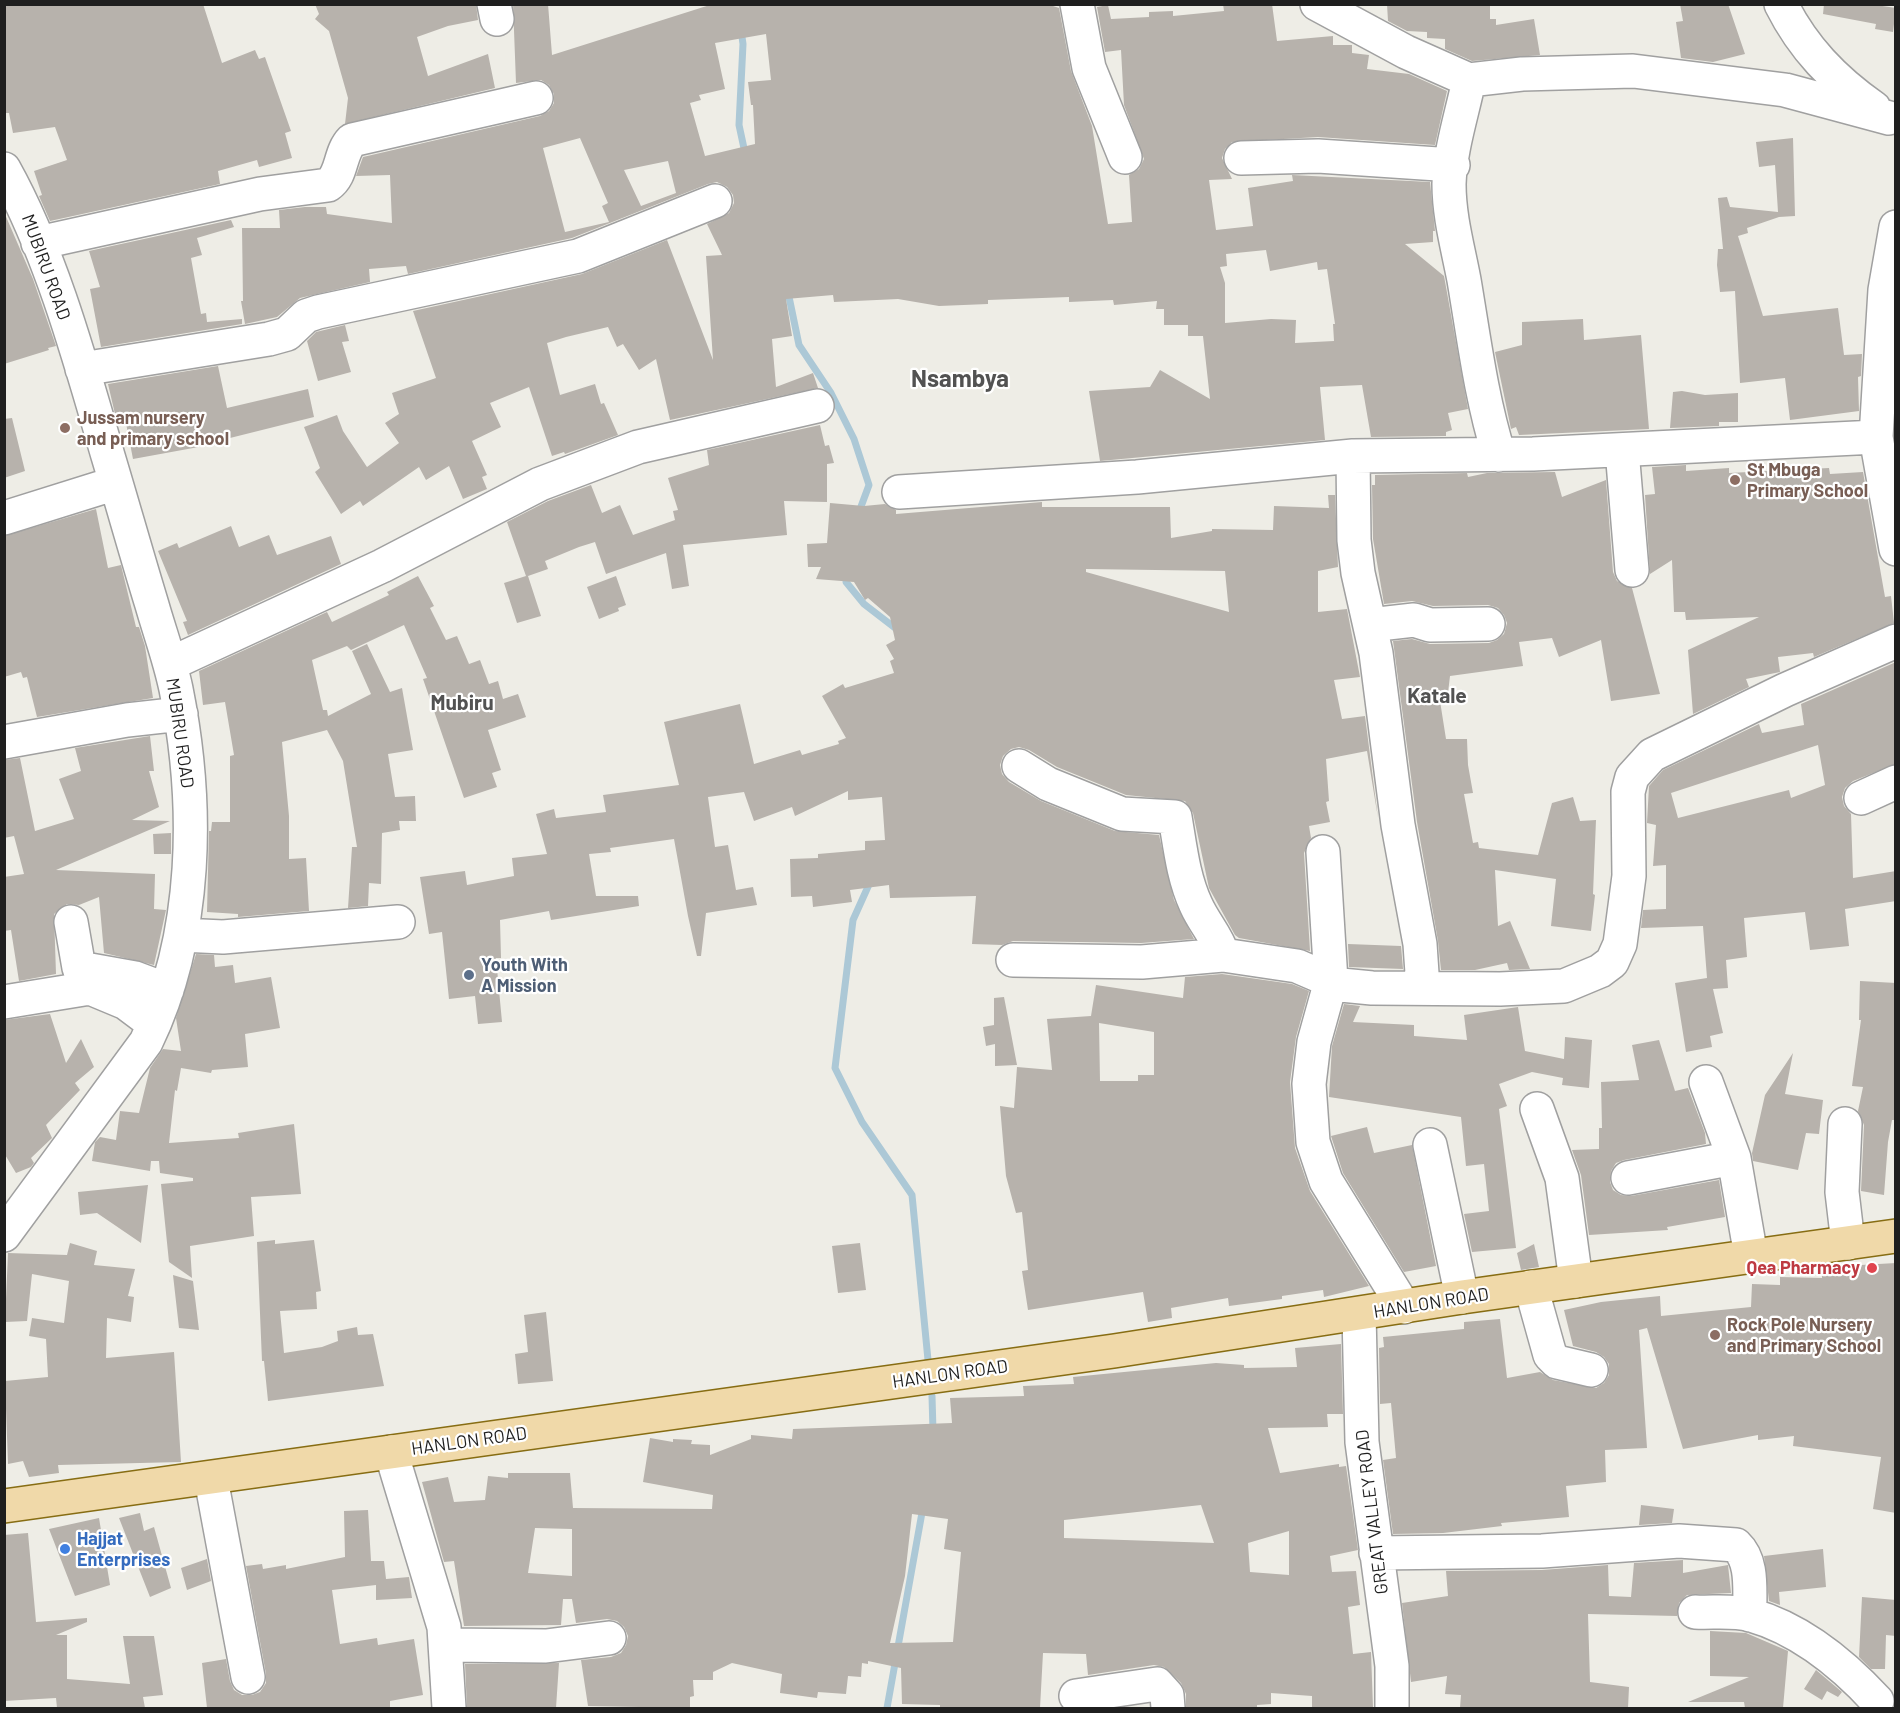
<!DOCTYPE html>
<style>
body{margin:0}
#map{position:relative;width:1900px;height:1713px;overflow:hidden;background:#eeede6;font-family:Barlow,sans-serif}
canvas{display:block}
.frame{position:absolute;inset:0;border:6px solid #1f1f1f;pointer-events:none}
</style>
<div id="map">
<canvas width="1900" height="1713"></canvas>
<div class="frame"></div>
</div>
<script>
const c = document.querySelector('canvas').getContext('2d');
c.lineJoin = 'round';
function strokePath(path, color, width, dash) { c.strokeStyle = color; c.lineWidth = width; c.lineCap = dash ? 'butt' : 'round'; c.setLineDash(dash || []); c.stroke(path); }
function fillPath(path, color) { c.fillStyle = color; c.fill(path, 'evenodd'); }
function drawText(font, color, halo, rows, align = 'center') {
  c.font = font + ' Barlow,sans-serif'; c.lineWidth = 4.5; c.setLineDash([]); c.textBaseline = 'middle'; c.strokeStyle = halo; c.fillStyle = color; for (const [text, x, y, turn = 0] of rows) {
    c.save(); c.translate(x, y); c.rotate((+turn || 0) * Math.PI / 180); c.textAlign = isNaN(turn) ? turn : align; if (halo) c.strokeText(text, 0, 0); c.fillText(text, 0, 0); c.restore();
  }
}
const stream = new Path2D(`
 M741,30L743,44L739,125L745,153
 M788,292L799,345L831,393L854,439L869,485L859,512
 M847,573L846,582L864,604L899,631
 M871,880L853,920L835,1068L862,1122L912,1195L928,1360
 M932,1396L933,1431
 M887,1708L923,1507`);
const building = new Path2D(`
 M4,4H203L222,63L255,50L259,59L265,57L291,131L285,133L292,158L259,167L257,160L218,171L220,184L50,221L39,196L42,195L34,171L67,160L55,127L13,133L9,113H4Z
 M315,4H476L478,20L448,26L417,37L428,76L488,54L495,88L345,124L348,98L329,31L315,19L319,14Z
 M513,4H548L552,55L713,4H1047L1059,8L1071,71L1092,126L1108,224L1132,222L1129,175L1139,169L1144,159L1124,105L1121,50L1105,52L1097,7L1108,5L1111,19L1149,17V12L1173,11V16L1224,11L1223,4H1272L1277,41L1333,36V45H1352V53L1369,55L1367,69L1409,74L1447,91L1435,145L1318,137L1232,142L1225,149L1222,158L1232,179L1209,180L1216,230L1253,226L1248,188L1293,181L1292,175L1430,182L1435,231H1433V242L1405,244L1444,276L1468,409L1448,413L1452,430L1446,432V436L1371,437L1362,385L1320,387L1325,440L1100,461L1089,391L1150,387L1160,370L1210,399L1203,336H1188V325H1164V309H1156L1157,301L1114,305L1113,300L1069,302V297L988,300V304L939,306L898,299L834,302L833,295L786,299L792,336L772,339L776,387L813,373L818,388L670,420L656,359L639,370L623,344L617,347L608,327L566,337L547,343L560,395L595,384L601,404L604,403L618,435L565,454L564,452L552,456L529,387L490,403L501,427L472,441L487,475L482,477L487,489L463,499L449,466L426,480L419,467L363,506L360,501L341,514L315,472L320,468L304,427L337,415L343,431L367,467L399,443L385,423L399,414L392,393L436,378L413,311L582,274L667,240L713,360L706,256L722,255L707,224L729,213L734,203L733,195L727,187L717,182L708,184L572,238L408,274L406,266L369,269L370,282L300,298L277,317L245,324L241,301H243L242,228H280L279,210L305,207H326L327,214L392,223L390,175L356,176L363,157L540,116L549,111L554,103V94L549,85L541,80L516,83ZM766,34L771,80L748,82L751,105H753L755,144L705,156L690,103L701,100L699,95L725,89L715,43ZM580,138L608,203L602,206L609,222L565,232L543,148ZM668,161L676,193L641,206L624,170ZM1266,250L1270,271L1317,262L1318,270L1327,269L1335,324H1333L1334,341L1295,343L1296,320L1271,319L1225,323V283L1220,267L1227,266L1226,254Z
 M1387,4H1490V19H1496V25L1534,19L1540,55L1472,61L1445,49V39L1427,38V32L1407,31L1388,21Z
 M1680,4H1728L1745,54L1713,62L1681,58L1676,22L1683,21Z
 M1824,4H1869L1896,8L1893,32L1875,29L1876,24L1823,14Z
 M1793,138L1795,216L1779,217L1747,228L1748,233L1738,236L1763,316L1838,308L1844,355L1862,354L1861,376L1858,377L1859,411L1790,420L1785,378L1740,383L1735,291L1720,292L1717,265L1718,249H1723L1718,198L1727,197L1730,207L1778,212L1775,165L1759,167L1756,142Z
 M4,212L33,279L56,346L48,348L49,350L4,364Z
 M231,220L234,227L197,238L202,255L191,258L201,314L206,313L207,322L242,319V324L101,347L90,289L100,287L89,251Z
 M1583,319L1584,340L1641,335L1649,429L1519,435L1516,427L1511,429L1495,352L1522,345V322Z
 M345,325L349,341L342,342L351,372L318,381L307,341L316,332Z
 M218,366L227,408L308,389L314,417L226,439V442L133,459L124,413L115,414L108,384Z
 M1682,391L1705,395L1738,393V422H1719V426L1670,428L1673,392Z
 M12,418L25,471L4,478V419Z
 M820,425L825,446L829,445L834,463L827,464V502L784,501L787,535L683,545L689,586L672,589L666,553L606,574L595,542L579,547L545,561L548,569L528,576L541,616L517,623L504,583L526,576L507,522L548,501L591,485L602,513L620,505L633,535L675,520L673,511L678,510L668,478L709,465L707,450Z
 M1686,465V471L1729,468V473L1829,468L1830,474L1863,472L1885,597L1891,596L1894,623L1814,657L1813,653L1778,657L1780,672L1746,679L1749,687L1693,714L1688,650L1759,617L1686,620L1685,612H1674L1672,560L1650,574L1645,495L1655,494L1652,467Z
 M1555,472L1562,497L1606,480L1613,572L1617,581L1632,588L1660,694L1611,701L1601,640L1559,657L1552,638L1519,642L1523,666L1450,676L1447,701H1440L1446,739H1467L1468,765L1473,793L1464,794L1473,843L1478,842L1479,848L1538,855L1552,803L1573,797L1580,821L1596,820L1593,894L1595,895L1591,931L1551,926L1556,879L1495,870L1498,926L1510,921L1530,969L1509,970L1507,963L1475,970H1441L1438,941L1417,822L1393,641L1412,639L1430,644L1489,643L1497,640L1504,634L1507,623L1504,615L1498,608L1488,605L1433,606L1412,601L1384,604L1373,539L1372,485H1375V475L1467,473L1468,477L1487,473Z
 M1328,495H1335L1338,567L1318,571V612L1347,609L1360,677L1334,680L1342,719L1365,716L1378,818L1367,751L1326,759L1329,801L1326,802L1330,822L1309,826L1311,838L1304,853L1310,951L1239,938L1235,935L1209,888L1193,813L1185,801L1126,795L1057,767L1029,750L1019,747L1011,749L1003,756L1000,765L1002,774L1009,782L1041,801L1115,831L1159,835L1174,900L1194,939L1141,943L1013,941L1002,945L972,944L976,896L890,898L889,885L850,890L852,902L813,907L812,896L791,897L790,859L818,858V854L865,850V841L885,840L882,797L848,800V791L795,816L792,807L754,821L744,792L708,797L715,847L728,845L736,890L753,887L757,905L706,913L701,956H697L688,916L674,839L610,848L611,852L589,854L596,896H638L639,906L551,920L549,911L500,920L501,958H496L502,1022L478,1024L475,996L449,999L442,932L429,934L420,877L465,871L467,885L514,876L512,858L547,854L536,814L554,809L556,818L606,812L603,795L679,785L664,722L740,704L754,764L800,750L802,755L839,744L838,741L846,738L822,696L843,684L845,688L894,673L890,661L894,659L886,645L895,640L890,617L868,598L865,600L854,582L816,579L821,567H808L807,544L827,543L830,503L864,506L885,504L896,510V514L1042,502V507H1170L1171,538L1212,531V529L1273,530L1274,506L1329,508ZM1086,569L1225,571L1229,612L1086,572Z
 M96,509L108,568L121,565L136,627H139L145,646L153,698L37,717L27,677L23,678L21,672L4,677V536Z
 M231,526L239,547L269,535L277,555L331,536L341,564L188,635L183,622L187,621L158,551L177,543L179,548Z
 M418,576L434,606L430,608L446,640L457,636L469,664L480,660L489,684L498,681L503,699L518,694L526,717L488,730L501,770L492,773L497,787L464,798L423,679L427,678L404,625L351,650L347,646L312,660L323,710H327L328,716L371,694L352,651L367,644L390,692L402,688L413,750L388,754L395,797L415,796L416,821H399L400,830L382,833L381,884L369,883L368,906L348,908L352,847H357L343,761L327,730L282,742L289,816V859L306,858L309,911L238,917V914L207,912L209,831H211L212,822H230V756L234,755L225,702L203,705L199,671L327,612L332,622L389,595L387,592Z
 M616,576L626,605L618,608L619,611L599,619L587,587Z
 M1896,662V764L1853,781L1845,788L1842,797L1844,806L1851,814L1853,878L1896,871V901L1845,909L1849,946L1810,950L1805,912L1744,918L1747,957L1726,960L1728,988L1713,989L1723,1033L1710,1036L1712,1047L1686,1052L1675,983L1707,978L1703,926L1641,928L1643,910L1666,909V865L1653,866L1656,825L1647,823L1649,786L1663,770L1759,724L1762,733L1804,725L1801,704ZM1818,745L1825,785L1791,798L1789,790L1678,818L1671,793Z
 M150,736L154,771H149L159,807L132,820L170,821L56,870L155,874L154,909L166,910L154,965L104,953L99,897L79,905L67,904L54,914L56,974L19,981L11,930L4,931V877L24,874L14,836L4,838V760L20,758L35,831L74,819L59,779L81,771L75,748Z
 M171,833V854H154L153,834Z
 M1348,944L1401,946L1403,969L1349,967Z
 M196,954L214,955L215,967L233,965L235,983L271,977L280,1028L245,1034L248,1067L212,1070L211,1073L181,1068L177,1091L175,1090L169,1143L239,1138L238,1133L294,1124L301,1194L251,1197L254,1236L190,1246L192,1278L169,1262L161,1184L193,1181V1178L160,1173L159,1161H151L150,1171L92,1161L95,1142L100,1137L116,1140L120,1111L139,1113L150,1068L163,1049L181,1051L176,1018Z
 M1222,974L1292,984L1309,991L1296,1037L1290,1082L1295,1148L1310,1191L1369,1286L1324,1297L1323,1290L1282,1296V1299L1229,1306L1228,1298L1171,1308L1172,1318L1148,1322L1143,1292L1028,1310L1022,1271L1028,1270L1022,1212L1016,1213L1006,1176L1000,1106L1014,1108L1017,1067L1052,1070L1047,1019L1091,1016L1096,985L1183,998L1185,977ZM1099,1023L1154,1032V1075H1138V1081H1100Z
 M1860,981L1896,983V1120H1892L1888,1142L1884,1195L1861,1191L1864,1125L1858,1111L1863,1087L1852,1086L1861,1020H1859Z
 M1004,997L1010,1028L1017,1065L995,1066V1044L986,1046L983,1027L994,1025V998Z
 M1344,1004L1360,1006L1353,1022L1414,1025V1036L1467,1040L1464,1015L1518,1007L1525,1051L1564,1059L1565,1037L1592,1040L1589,1088L1562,1085L1563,1078L1532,1072L1499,1084L1507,1106L1499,1109L1516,1248L1472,1252L1464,1214L1489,1211L1484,1164L1466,1166L1461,1117L1329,1097L1332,1046Z
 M50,1014L66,1063L81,1039L94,1067L75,1083L80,1090L46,1125L52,1138L31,1158L34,1163L31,1167L16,1173L4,1153V1020Z
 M1659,1040L1675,1091L1688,1088L1705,1133L1706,1144L1624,1160L1616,1163L1611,1171L1610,1182L1613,1190L1621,1195L1631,1196L1719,1180L1725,1217L1667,1227L1668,1230L1589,1235L1581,1175L1572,1150L1599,1149V1128H1602L1601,1082L1639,1080L1632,1045Z
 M1793,1053L1785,1094L1823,1100L1819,1134L1806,1133L1798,1170L1753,1161L1752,1153L1765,1095Z
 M1367,1127L1374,1153L1412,1145L1436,1266L1404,1272L1343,1173L1331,1136Z
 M148,1185L141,1243L97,1213L80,1215L78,1192Z
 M275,1240V1244L314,1240L321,1291L316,1292L317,1309L280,1311L284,1353L322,1347L338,1341L337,1331L357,1327L358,1335L373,1334L384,1386L268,1401L264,1361H262L257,1242Z
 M70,1243L97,1251L94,1265L135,1269L128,1296L134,1297L131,1322L107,1318L106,1358L174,1352L181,1462L58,1465L59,1473L29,1477L23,1461L8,1464L5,1381L48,1377L46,1339L29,1336L32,1318L64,1323L69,1281L32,1274L27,1321L5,1322L8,1253L67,1255Z
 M860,1243L866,1290L838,1293L832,1246Z
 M1534,1244L1539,1267L1521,1270L1517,1253Z
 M1896,1263V1513L1873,1509L1881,1457L1793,1446L1794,1436L1758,1440V1435L1683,1449L1647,1328L1639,1330L1647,1448L1605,1450L1606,1482L1566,1486L1569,1517L1501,1523L1502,1526L1443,1533L1393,1534L1383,1460L1396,1458L1391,1403L1380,1404L1379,1348L1384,1347L1383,1337L1464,1329V1322L1500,1319L1507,1378L1540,1372L1553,1380L1596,1388L1604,1383L1609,1375V1364L1604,1357L1596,1352L1573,1346L1564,1310L1601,1302L1660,1296L1661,1316L1751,1307L1752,1284L1780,1285V1277L1822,1278V1273L1861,1269V1265Z
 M173,1275L193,1281L199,1330L179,1328Z
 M546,1312L553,1381L518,1384L515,1354L528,1352L524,1315Z
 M1341,1344L1343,1414H1327L1328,1427L1268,1428L1280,1473L1339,1464V1467L1346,1466L1358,1550L1330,1556L1332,1572L1356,1571L1360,1605L1348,1607L1353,1654L1371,1652L1373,1708H1312V1696L1271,1693V1704L1257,1705V1708H1186V1694L1181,1683L1164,1667L1154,1665L1088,1675L1086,1654L1043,1653L1040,1708H940V1705L902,1704L901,1668L868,1661V1664L862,1663L861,1677L848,1676L846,1694L818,1692L817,1698L780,1693L782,1674L732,1663L713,1672V1680H693L694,1696L690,1697V1708L588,1706L581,1660L611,1657L621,1653L626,1645L628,1636L624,1627L617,1621L607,1619L576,1623L572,1599H563L561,1625L464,1626L454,1561L444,1562L422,1482L448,1477L454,1502L485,1500L488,1476L508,1478V1473H570L573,1508L712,1509L713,1495L643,1482L650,1438L673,1442V1439L692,1440L691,1444L710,1445V1455L751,1439V1435L792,1439L793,1429L952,1423L950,1398L1024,1396L1023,1386L1074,1384L1073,1377L1216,1363L1244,1365V1368L1297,1367L1295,1348ZM1201,1505L1214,1543L1064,1538V1520ZM912,1514L948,1519L944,1549L961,1552L953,1642L890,1643L905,1576ZM535,1528L572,1529V1576L528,1573ZM1289,1531V1575L1250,1572L1248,1543Z
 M1641,1505L1674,1509L1672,1523L1639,1525Z
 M368,1510L371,1561H384L386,1579L409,1577L412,1598L376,1600V1585L332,1590L340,1644L377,1638L378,1645L414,1639L423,1695L390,1701V1708H207L202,1663L226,1659L230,1681L234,1690L242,1695H252L260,1692L266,1683V1674L246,1566L262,1564L263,1569L286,1565V1569L345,1557L344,1511Z
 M140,1513L144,1531L154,1527L171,1588L150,1597L119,1518Z
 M99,1518L110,1585L75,1596L49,1529Z
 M28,1533L36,1622L87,1618V1622L56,1635H67V1679L130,1684L123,1636H154L163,1695L143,1697L145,1708H57L56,1698L4,1701V1535Z
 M1823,1549L1826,1587L1779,1592L1780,1605L1769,1601L1764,1556Z
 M207,1559L211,1581L187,1590L181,1568Z
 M1683,1560V1573L1728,1565L1731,1593L1687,1595L1679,1603L1677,1616L1588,1614L1590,1682L1629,1687L1628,1708H1460L1461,1695L1445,1694L1447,1676L1411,1682L1402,1603L1448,1596L1446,1571L1542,1570L1608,1565L1609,1596L1631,1597L1634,1563Z
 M1862,1597L1896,1600V1636L1886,1635L1885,1669H1871L1859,1657Z
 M1710,1631L1746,1633L1788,1651L1783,1708H1745L1744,1702H1688L1749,1677L1710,1676Z
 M559,1663L556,1708H467L465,1664Z
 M1816,1670L1842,1692L1838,1697L1827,1691L1822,1700L1804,1689Z`);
const minor = new Path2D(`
 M494,4L497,19
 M1077,4L1089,68L1125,157
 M1317,4L1406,52L1469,80
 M1781,4C1803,48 1834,80 1874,108
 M1241,158L1318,156L1453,165
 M4,169C51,253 81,363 108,456C123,506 137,556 152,605C160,633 170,660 176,689C199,804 198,935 146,1042L4,1235
 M1896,227L1885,290L1876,437L1896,549
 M38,243L260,194L328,185C343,175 339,153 352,140L536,98
 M82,369L269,339L287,334L306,316L318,312L578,256L715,201
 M1622,450L1632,570
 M1499,455C1481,397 1474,339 1464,280C1458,248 1449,217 1449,184C1450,150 1462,114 1469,80L1522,74L1633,71L1785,90L1889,118
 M1353,456L1354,540L1358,573L1376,653L1398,825L1420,944L1423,988
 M899,492L1137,477L1353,456L1533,454L1876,437
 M4,518L116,483
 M1370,625L1414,620L1430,625L1488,624
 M170,664L382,566L540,484L638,447L817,406
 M4,742L127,720L181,714
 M1019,766L1048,784L1122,814L1175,817C1180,846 1183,877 1196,905C1204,923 1217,936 1223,955
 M1861,798L1896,782
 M1323,852L1331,981L1314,1042L1309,1084L1313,1142L1326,1181L1404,1307
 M71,922L79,968L135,978L167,990
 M181,935L223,937L398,922
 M1013,960L1142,962L1223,955L1297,966L1341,985L1372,988L1500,989L1564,986L1600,971L1612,962L1620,944L1629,876L1628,792L1632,777L1652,755L1785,690L1896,641
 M4,1002L90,988L126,1003L154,1024
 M1706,1082L1734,1158L1751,1256
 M1537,1109L1562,1178L1576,1281
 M1845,1124L1842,1192L1848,1243
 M1430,1145L1462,1297
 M1628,1178L1734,1158
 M1531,1287L1550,1355L1557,1362L1591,1370
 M1359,1314L1362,1442L1392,1666V1708
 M391,1452L444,1627L449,1708
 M211,1479L248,1677
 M1376,1553L1542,1551L1679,1541L1736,1545C1754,1562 1749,1591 1750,1615
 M1695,1612C1712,1613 1734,1610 1751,1615C1800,1629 1843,1664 1877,1701
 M446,1645L546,1646L609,1638
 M1076,1696L1157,1684L1167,1695L1168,1708`);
const major = new Path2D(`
 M4,1506L1114,1351L1462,1297L1896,1236`);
const markers = [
 [65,428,6,"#8d6e63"],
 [1735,480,6,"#8d6e63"],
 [469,975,6,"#5c6f8a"],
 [1872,1268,6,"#e0444e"],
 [1715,1335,6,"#8d6e63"],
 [65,1549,6,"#3f7fe0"]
];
const streetNames = [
 ["MUBIRU ROAD",46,267,70],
 ["MUBIRU ROAD",180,733,82],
 ["HANLON ROAD",1431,1303,-9],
 ["HANLON ROAD",950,1374,-8],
 ["HANLON ROAD",469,1441,-8],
 ["GREAT VALLEY ROAD",1372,1512,-97]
];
const educationNames = [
 ["Jussam nursery",77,418],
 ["and primary school",77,439],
 ["St Mbuga",1747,470],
 ["Primary School",1747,491],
 ["Rock Pole Nursery",1727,1325],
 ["and Primary School",1727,1346]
];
const serviceNames = [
 ["Youth With",481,965],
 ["A Mission",481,986]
];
const healthNames = [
 ["Qea Pharmacy",1860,1268]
];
const shopNames = [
 ["Hajjat",77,1539],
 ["Enterprises",77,1560]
];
const quarterNames = [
 ["Katale",1437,696],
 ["Mubiru",462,703]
];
const districtNames = [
 ["Nsambya",960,379]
];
strokePath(stream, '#acc8d6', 7);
fillPath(building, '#b7b2ac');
strokePath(minor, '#a0a0a0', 36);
strokePath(major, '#876d13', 36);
strokePath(minor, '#fff', 33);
strokePath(major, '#f0d9a9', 33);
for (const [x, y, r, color] of markers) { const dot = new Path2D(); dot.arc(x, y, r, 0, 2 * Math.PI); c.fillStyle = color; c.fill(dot); strokePath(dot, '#fff', 2); }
drawText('18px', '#1f1f1f', '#fff', streetNames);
drawText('bold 18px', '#785e54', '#fff', educationNames, 'left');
drawText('bold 18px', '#4e5e75', '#fff', serviceNames, 'left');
drawText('bold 18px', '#be3a42', '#fff', healthNames, 'right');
drawText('bold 18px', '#366cbe', '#fff', shopNames, 'left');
drawText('bold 21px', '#525252', '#fff', quarterNames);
drawText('bold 24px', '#525252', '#fff', districtNames);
</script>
